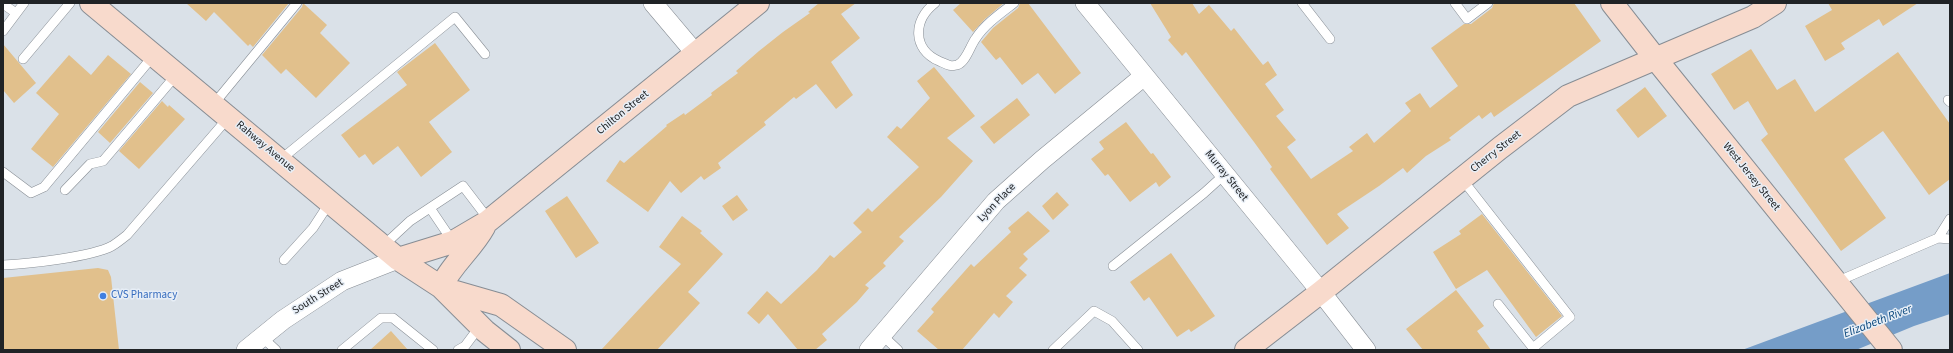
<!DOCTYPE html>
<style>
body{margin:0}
#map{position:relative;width:1953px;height:353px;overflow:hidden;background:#dae1e8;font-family:"Source Sans 3",sans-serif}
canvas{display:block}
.frame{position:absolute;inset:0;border:4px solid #202326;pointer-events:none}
</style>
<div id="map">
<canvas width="1953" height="353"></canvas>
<div class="frame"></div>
</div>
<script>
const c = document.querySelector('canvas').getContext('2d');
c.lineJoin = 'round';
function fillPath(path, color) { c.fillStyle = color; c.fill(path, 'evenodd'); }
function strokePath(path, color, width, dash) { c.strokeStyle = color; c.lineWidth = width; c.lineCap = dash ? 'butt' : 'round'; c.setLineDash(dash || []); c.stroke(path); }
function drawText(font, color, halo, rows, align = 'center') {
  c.font = font + ' "Source Sans 3",sans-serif'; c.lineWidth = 3; c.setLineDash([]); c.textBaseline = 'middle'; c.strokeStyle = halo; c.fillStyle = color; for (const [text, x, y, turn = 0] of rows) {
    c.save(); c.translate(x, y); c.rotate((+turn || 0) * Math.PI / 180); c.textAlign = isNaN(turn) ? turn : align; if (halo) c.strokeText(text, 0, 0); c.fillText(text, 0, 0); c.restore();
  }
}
const water = new Path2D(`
 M1950,273V314L1914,326L1856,350H1742Z`);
const building = new Path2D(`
 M186,3H289L253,47L250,44L248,46L214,12L206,21Z
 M303,3L327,25L320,33L350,63L316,98L286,69L281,74L262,55L302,7Z
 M819,3H856L841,14L860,38L831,62L853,95L836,109L816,84L796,99L794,97L764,122L766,125L718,163L721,168L704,180L701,176L681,193L670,181L648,212L606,181L620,160L624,163L667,126L666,125L684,113L685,115L712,95L711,93L738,73L736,71L759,51L783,32L810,13L808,12Z
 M961,3H1004L985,19L973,32L953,10Z
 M1020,3H1028L1081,73L1055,94L1038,73L1022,85L1000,57L996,60L981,42L993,28L1018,8Z
 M1150,3H1192L1199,14L1209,5L1231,31L1234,28L1263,65L1268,61L1277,75L1265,84L1284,110L1276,116L1296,140L1287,147L1311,179L1353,151L1349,147L1367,133L1374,143L1411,111L1405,103L1420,93L1430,108L1458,86L1431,48L1464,24H1471L1492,8L1494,3H1574L1601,41L1494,117L1491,112L1482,119L1479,115L1449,138L1451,140L1426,156L1407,173L1403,168L1379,186L1337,214L1349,228L1327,245L1270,169L1272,167L1254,142L1186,52L1182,56L1168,40L1171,37Z
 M1828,3H1918L1883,26L1879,19L1841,43L1845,49L1825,61L1805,26L1832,10Z
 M435,43L470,90L429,122L452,152L421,177L398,146L373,165L365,154L359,158L341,135L407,85L397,72Z
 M3,44L36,83L14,103L3,90Z
 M1751,49L1777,90L1795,79L1815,112L1898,52L1950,124V179L1929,195L1883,131L1844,159L1886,218L1841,251L1761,140L1768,134L1748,101L1734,110L1711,74Z
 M69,55L91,75L108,55L131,74L53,167L31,149L59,114L36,93Z
 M934,67L975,116L947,138L973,161L941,197L899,237L904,241L883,263L886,266L865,285L869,288L857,302L822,334L827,340L815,350H798L768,314L759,324L747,313L767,291L781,304L817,270L830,255L834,258L862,232L853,223L868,208L872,212L919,167L887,137L897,126L901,129L930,98L917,81Z
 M140,82L153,93L110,143L98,132Z
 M1645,87L1667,116L1638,138L1616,110Z
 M1017,98L1030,115L994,144L980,127Z
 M162,101L168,107L169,105L185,119L139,169L119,151Z
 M1126,122L1151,154L1153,153L1171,177L1159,187L1156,182L1130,202L1108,174L1105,176L1091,159L1104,149L1099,142Z
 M1057,192L1069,205L1053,220L1042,206Z
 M737,195L748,210L733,221L722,206Z
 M567,196L599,243L576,258L545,211Z
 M1028,211L1050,231L1023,254L1028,259L1019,268L1027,275L1006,296L1013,302L999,318L994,313L962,350H939L917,331L934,312L931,309L971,264L974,267L1011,232L1008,228Z
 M1482,214L1562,316L1536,337L1487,270L1456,289L1433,252L1461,234L1459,231Z
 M682,216L702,231L700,233L723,254L688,292L700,303L657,350H601L681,264L659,247Z
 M1171,253L1215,316L1191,332L1189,329L1177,337L1149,297L1144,301L1130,282Z
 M98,268L108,270L111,277L119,350H3V278Z
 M1456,290L1484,326L1477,331L1491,350H1423L1406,329Z
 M391,331L408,350H370Z`);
const lane = new Path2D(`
 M935,3C913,20 912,49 939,61C946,64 950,67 957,65C966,62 970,46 976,38C985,24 1001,13 1014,3
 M1302,3L1330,39
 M1455,3L1467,19L1488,3
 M3,4L16,13
 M3,31L24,3
 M23,59L70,3
 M1948,100L1950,102
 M213,105L297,3
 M280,160L455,17L485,54
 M3,172L31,193L44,187L154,55
 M1462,179L1570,317L1533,348L1498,304
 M65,190L90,164L103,161L177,74
 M430,208L453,242
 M1938,238L1950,219
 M383,246L410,221L463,186L489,220
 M284,260L313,228L330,202
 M3,265C28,264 91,257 112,246C117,243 122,239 127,235L228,118
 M1113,266L1204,193L1225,174
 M1836,282L1938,238L1950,239
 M882,335L898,350
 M262,337L276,350
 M342,350L381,318H393L433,350
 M458,350L465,346L480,326
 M1053,350L1094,311L1112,321L1138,350`);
const street = new Path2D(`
 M653,3L696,54
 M1085,3L1321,292L1366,350
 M246,350L283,320L342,281L398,259
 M869,350L996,201L1042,160L1144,76`);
const secondary = new Path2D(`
 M91,3L398,259L441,287L485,331L509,350
 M1612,3L1655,58L1891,350
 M398,259L453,242L487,222L758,3
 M441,287C451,265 472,249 484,227
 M442,288L501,305L565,350
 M1246,350L1321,292L1500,148L1568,96L1753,17L1775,3`);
const markers = [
 [103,296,4,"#3f7fe0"]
];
const streetNames = [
 ["Chilton Street",623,113,-39],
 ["Rahway Avenue",265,147,40],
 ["Cherry Street",1496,152,-38],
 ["Murray Street",1226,176,51],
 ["West Jersey Street",1751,177,51],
 ["Lyon Place",997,203,-46],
 ["South Street",318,297,-32]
];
const shopNames = [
 ["CVS Pharmacy",111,296]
];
const waterNames = [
 ["Elizabeth River",1878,322,-21]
];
fillPath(water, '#759dc8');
fillPath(building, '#e1c08c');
strokePath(lane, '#878d94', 10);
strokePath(street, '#878d94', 20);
strokePath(secondary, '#878d94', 24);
strokePath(lane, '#fff', 9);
strokePath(street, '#fff', 19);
strokePath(secondary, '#f8dacc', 22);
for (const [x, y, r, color] of markers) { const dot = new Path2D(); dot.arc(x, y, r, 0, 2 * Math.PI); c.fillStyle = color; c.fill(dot); strokePath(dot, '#e7eef6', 1.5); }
drawText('11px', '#202326', '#e7eef6', streetNames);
drawText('11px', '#366cbe', '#e7eef6', shopNames, 'left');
drawText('italic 12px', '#08467c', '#e7eef6', waterNames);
</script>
